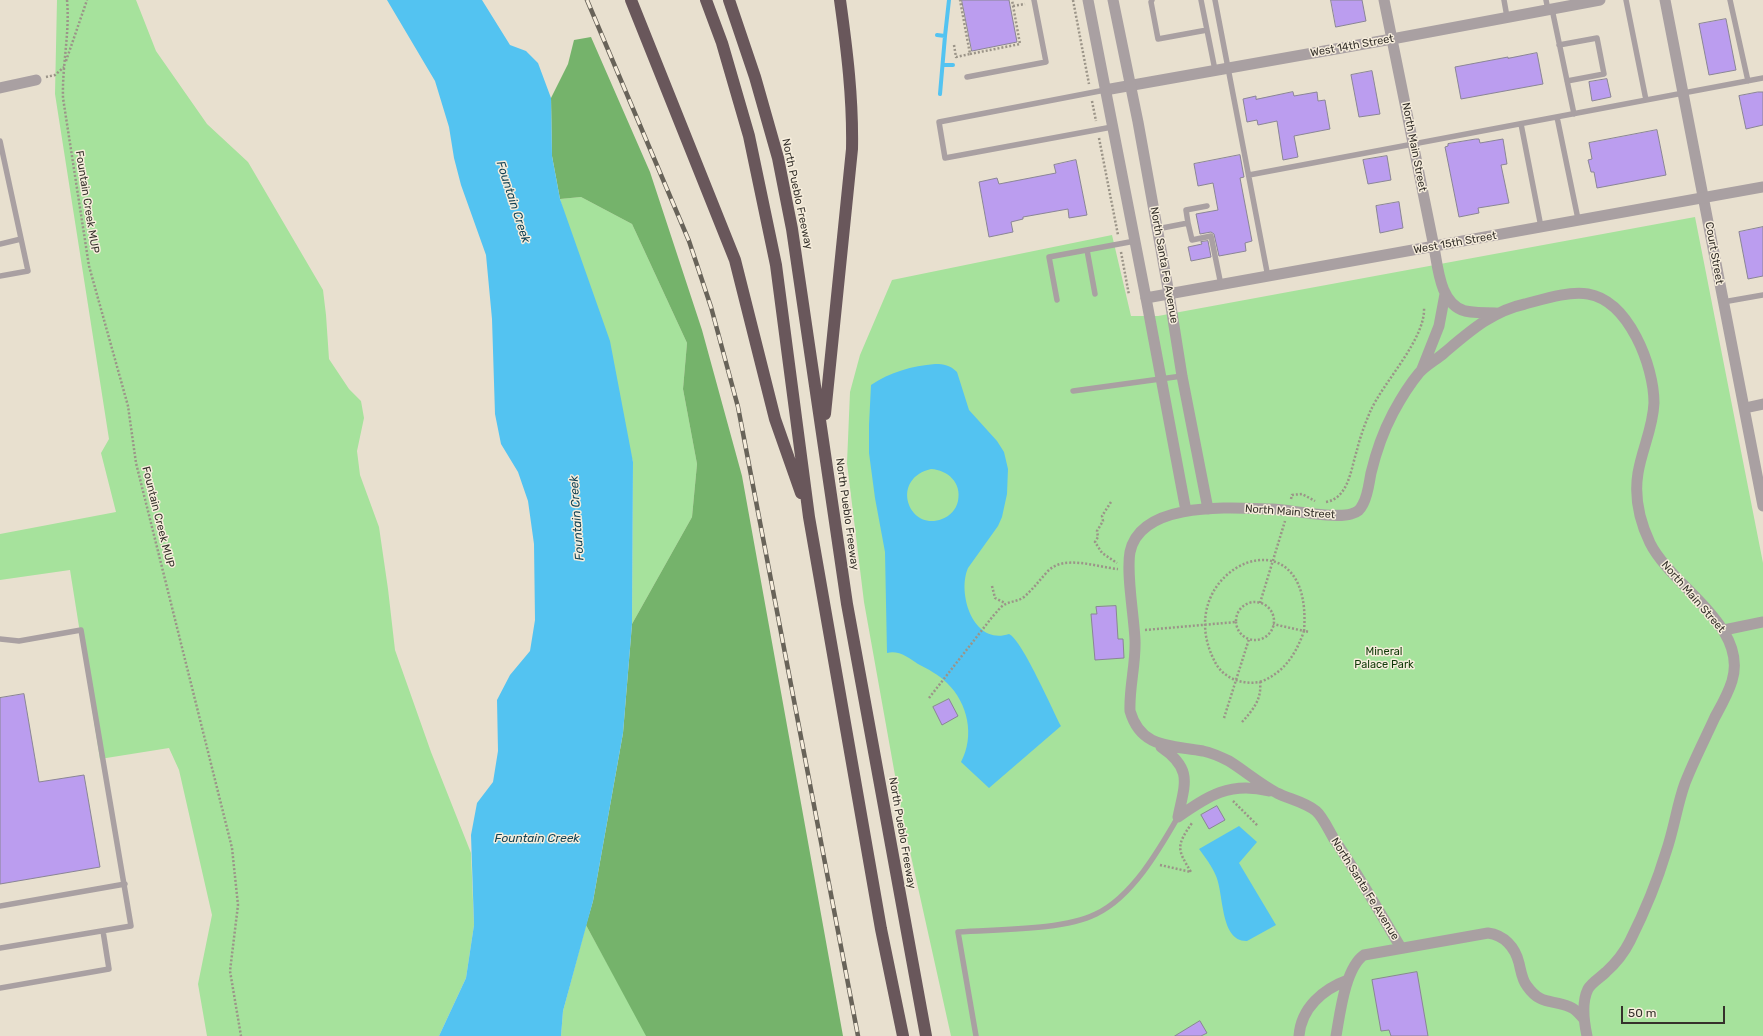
<!DOCTYPE html>
<style>
body{margin:0}
#map{position:relative;width:1763px;height:1036px;overflow:hidden;background:#e8e0cf;font-family:Rubik,sans-serif}
canvas{display:block}
.scale{position:absolute;left:1621px;top:1006px;width:104px;height:18px;box-sizing:border-box;border:2px solid #35312b;border-top:0;padding-left:5px;font-size:12px;line-height:14px;white-space:nowrap;color:#35312b;-webkit-text-stroke:3px #f6eddc;paint-order:stroke}
</style>
<div id="map">
<canvas width="1763" height="1036"></canvas>
<div class="scale">50 m</div>
</div>
<script>
const c = document.querySelector('canvas').getContext('2d');
c.lineJoin = 'round';
function fillPath(path, color) { c.fillStyle = color; c.fill(path, 'evenodd'); }
function strokePath(path, color, width, dash) { c.strokeStyle = color; c.lineWidth = width; c.lineCap = dash ? 'butt' : 'round'; c.setLineDash(dash || []); c.stroke(path); }
function drawText(font, color, halo, rows, align = 'center') {
  c.font = font + ' Rubik,sans-serif'; c.lineWidth = 3; c.setLineDash([]); c.textBaseline = 'middle'; c.strokeStyle = halo; c.fillStyle = color; for (const [text, x, y, turn = 0] of rows) {
    c.save(); c.translate(x, y); c.rotate((+turn || 0) * Math.PI / 180); c.textAlign = isNaN(turn) ? turn : align; if (halo) c.strokeText(text, 0, 0); c.fillText(text, 0, 0); c.restore();
  }
}
const green = new Path2D(`
 M57,0H136L156,51L207,124L248,162L323,290L326,315L329,359L349,389L361,401L364,418L357,451L360,475L379,527L388,589L395,650L431,752L471,853L474,925L466,978L439,1036H207L198,984L212,915L179,770L169,748L100,759L70,570L0,580V534L116,512L101,453L109,439L55,94Z
 M581,197L632,224L687,343L683,389L697,464L692,517L632,624L633,462L560,199Z
 M1695,217L1763,563V1036H951L903,820L864,602L847,463L850,392L860,355L892,280L1112,235L1131,316H1158Z
 M586,925L645,1032L646,1036H561L563,1011Z`);
const forest = new Path2D(`
 M591,37L650,172L702,330L742,476L843,1036H646L586,925L593,901L623,733L632,624L692,517L697,464L683,389L687,343L632,224L581,197L560,199L552,156L551,98L568,64L574,40Z`);
const water = new Path2D(`
 M387,0H482L510,45L526,51L538,63L551,98L552,156L560,199L610,341L633,462L632,624L623,733L593,901L563,1011L561,1036H439L466,978L474,925L471,835L477,803L493,782L498,751L497,700L510,675L530,651L535,620L534,544L528,501L518,472L501,444L495,414L492,319L486,255L461,185L454,158L449,127L435,81Z
 M935,364C944,364 950,365 957,372L969,410L997,441L1004,452L1008,469L1007,494L1002,517L998,526L968,568C957,593 973,646 1009,634C1022,640 1052,709 1061,726L989,788L961,762C975,736 968,703 947,683C939,675 928,669 918,664C909,658 899,650 887,653L885,552L875,498L869,453V425L871,385C890,372 912,366 935,364ZM931,469C948,470 962,483 958,501C956,510 950,516 942,519C909,532 889,479 931,469Z
 M1239,826L1257,842L1239,863L1276,925L1247,941C1220,942 1224,894 1216,876C1212,866 1205,857 1199,849Z`);
const stream = new Path2D(`
 M937,35L945,36L940,94
 M945,36L949,0
 M943,65H953`);
const building = new Path2D(`
 M962,0H1009L1017,42L972,51Z
 M1331,0H1362L1366,21L1336,27Z
 M1726,19L1736,70L1709,75L1699,24Z
 M1537,53L1543,84L1461,99L1455,67L1508,57V58Z
 M1372,71L1380,114L1359,117L1351,75Z
 M1607,79L1611,97L1592,101L1589,82Z
 M1293,92L1294,96L1317,92L1318,101L1325,100L1330,129L1294,136L1298,157L1283,160L1277,121L1258,125L1257,120L1247,122L1243,99L1256,96V99Z
 M1758,92H1763V125L1746,129L1739,96Z
 M1657,130L1666,175L1597,188L1594,172H1591L1588,160L1592,159L1589,143Z
 M1476,139H1479L1480,143L1503,139L1507,164L1501,165L1509,203L1478,208L1479,213L1459,217L1445,147L1448,146V144Z
 M1240,155L1244,177L1240,178L1252,241L1245,243L1246,251L1219,256L1214,234L1211,232L1200,234L1196,214L1218,210L1213,183L1198,186L1194,164Z
 M1387,156L1391,180L1368,184L1363,160Z
 M1076,160L1087,215L1069,218L1068,209L1023,217V219L1011,222L1013,232L989,237L979,182L997,178L999,184L1056,173L1054,165Z
 M1399,202L1403,228L1380,233L1376,206Z
 M1763,227V276L1748,279L1739,232Z
 M1208,241L1211,257L1191,261L1188,247L1202,244L1201,242Z
 M1116,606L1118,639H1123L1124,658L1095,660L1091,614H1097L1096,607Z
 M24,694L39,782L84,775L100,867L0,884V698Z
 M949,699L958,716L942,725L933,707Z
 M1217,806L1225,820L1209,829L1201,815Z
 M1417,972L1428,1036H1391L1389,1030L1381,1031L1372,980Z
 M1200,1021L1207,1033L1201,1036H1175Z`);
const path = new Path2D(`
 M67,0C70,33 62,65 63,98L89,266L128,406L136,463L232,848L238,905L230,971L241,1036
 M1073,0L1089,84
 M1013,6L1025,4
 M954,45L956,57L970,54L960,0
 M970,54L1020,44L1012,0
 M66,61L87,0
 M46,77L55,75L64,67
 M1092,101L1096,121
 M1099,138L1118,235
 M1121,252L1129,295
 M1291,499L1292,495L1302,494L1315,501
 M1111,502L1102,516L1103,521L1097,531L1098,537L1095,542L1102,553L1117,563
 M1326,502C1349,498 1351,468 1357,450C1360,437 1365,424 1370,412C1383,382 1426,339 1424,307
 M992,586L995,598L1005,603
 M1236 621a19 19 0 1 1 38 0a19 19 0 1 1-38 0Z
 M1260,603L1285,521
 M1145,630L1236,622
 M1260,682C1284,673 1296,654 1304,631L1273,624
 M929,698L993,616C997,612 1000,607 1004,605C1010,601 1017,602 1024,597C1033,589 1039,581 1047,572C1063,554 1096,567 1118,569
 M1224,718L1249,639
 M1242,722C1253,710 1262,699 1260,682C1241,685 1222,678 1214,660C1168,567 1314,505 1304,631L1310,632
 M1233,801L1258,826
 M1160,865L1191,872C1177,849 1176,846 1192,823`);
const service = new Path2D(`
 M1152,0L1151,2L1158,39L1207,30
 M1201,0L1215,70
 M1215,0L1268,277
 M1504,0L1507,17
 M1546,0L1548,10
 M1626,0L1646,100
 M1730,0L1748,81
 M1552,9L1574,114
 M1559,45L1597,38L1604,74L1567,81
 M967,77L1046,62L1034,0
 M1105,90L939,122L945,158L1112,127
 M1557,117L1578,219
 M1521,124L1541,227
 M0,141L28,271L0,276
 M1249,175L1763,78
 M1188,223L1186,210L1207,206
 M1157,229L1188,223L1192,240L1211,236L1221,285
 M0,244L21,239
 M1087,250L1095,294
 M1057,300L1049,257L1135,241
 M1723,302L1763,295
 M1073,391L1182,376
 M0,639L19,641L81,630L131,926L0,948
 M0,906L125,884
 M0,988L109,969L103,931
 M976,1036L958,932C998,929 1061,931 1096,914C1132,897 1159,850 1178,817`);
const minor = new Path2D(`
 M1665,0L1763,506
 M0,88L36,80
 M1105,90L1392,39L1600,0
 M1434,247C1438,268 1440,304 1465,311C1475,313 1486,313 1496,313
 M1169,294L1182,376L1208,509
 M1146,298L1186,511
 M1422,369L1439,326L1445,294
 M1745,408L1763,404
 M1724,630L1763,622
 M1161,747C1193,769 1185,783 1178,817C1208,796 1230,781 1269,791
 M1401,948C1379,911 1358,874 1334,839C1329,831 1323,817 1316,811C1305,802 1289,799 1277,793C1260,784 1245,771 1229,761C1221,757 1212,753 1203,751C1171,745 1141,749 1130,711C1129,687 1136,664 1135,640C1134,615 1126,574 1130,552C1141,500 1232,508 1272,509C1291,510 1335,519 1351,514C1358,512 1360,510 1363,504C1368,495 1369,483 1371,473C1376,452 1383,432 1393,413C1400,400 1409,385 1419,373C1426,365 1436,360 1444,353C1469,332 1492,311 1525,304C1544,299 1568,291 1588,294C1629,301 1654,366 1654,403C1653,428 1642,449 1638,473C1634,497 1640,522 1650,543C1672,587 1749,626 1732,681C1728,694 1721,706 1715,717C1705,739 1694,760 1685,783C1677,805 1674,829 1666,852C1657,882 1644,913 1630,941C1624,953 1616,963 1606,972C1600,978 1592,982 1588,989C1581,1003 1584,1022 1587,1036
 M1299,1036C1301,1008 1323,989 1348,980
 M1336,1036C1340,1014 1345,968 1364,955L1488,933C1504,935 1515,947 1519,963C1521,971 1522,980 1527,986C1541,1006 1552,999 1570,1007C1576,1009 1580,1015 1584,1019`);
const tertiary = new Path2D(`
 M1088,0L1146,298L1763,187
 M1113,0L1138,122L1169,294
 M1384,0L1434,247`);
const motorway = new Path2D(`
 M631,0L735,260L775,419L801,493
 M706,0L722,43L749,136L776,265L809,517L881,929L903,1036
 M729,0L755,77L778,158L792,229L847,604L926,1036
 M825,414L852,149C853,99 847,50 840,0`);
const rail = new Path2D(`
 M587,0L689,241L711,307L738,407L858,1036`);
const streetNames = [
 ["West 14th Street",1352,46,-10],
 ["North Main Street",1414,147,79],
 ["North Pueblo Freeway",797,194,78],
 ["Fountain Creek MUP",87,202,81],
 ["West 15th Street",1455,243,-10],
 ["Court Street",1714,253,80],
 ["North Santa Fe Avenue",1164,265,80],
 ["North Main Street",1290,512,4],
 ["North Pueblo Freeway",847,514,82],
 ["Fountain Creek MUP",158,517,76],
 ["North Main Street",1693,597,49],
 ["North Pueblo Freeway",902,833,80],
 ["North Santa Fe Avenue",1365,889,58]
];
const parkNames = [
 ["Mineral",1384,652],
 ["Palace Park",1384,665]
];
const waterNames = [
 ["Fountain Creek",513,202,72],
 ["Fountain Creek",577,518,-94],
 ["Fountain Creek",537,839]
];
fillPath(green, '#a6e29c');
fillPath(forest, '#75b36b');
fillPath(water, '#53c3f1');
strokePath(stream, '#53c3f1', 4);
fillPath(building, '#bb9def');
strokePath(building, '#8a8595', 1);
strokePath(path, '#9b9488', 2.5, [2, 2]);
strokePath(service, '#a9a0a2', 5.5);
strokePath(minor, '#a9a0a2', 11);
strokePath(tertiary, '#a9a0a2', 11);
strokePath(motorway, '#69575b', 12);
strokePath(rail, '#686359', 4.5);
strokePath(rail, '#f6eddc', 3, [9]);
drawText('11px', '#35312b', '#f6eddc', streetNames);
drawText('11px', '#103a08', '#f6eddc', parkNames);
drawText('italic 12px', '#114254', '#f6eddc', waterNames);
</script>
